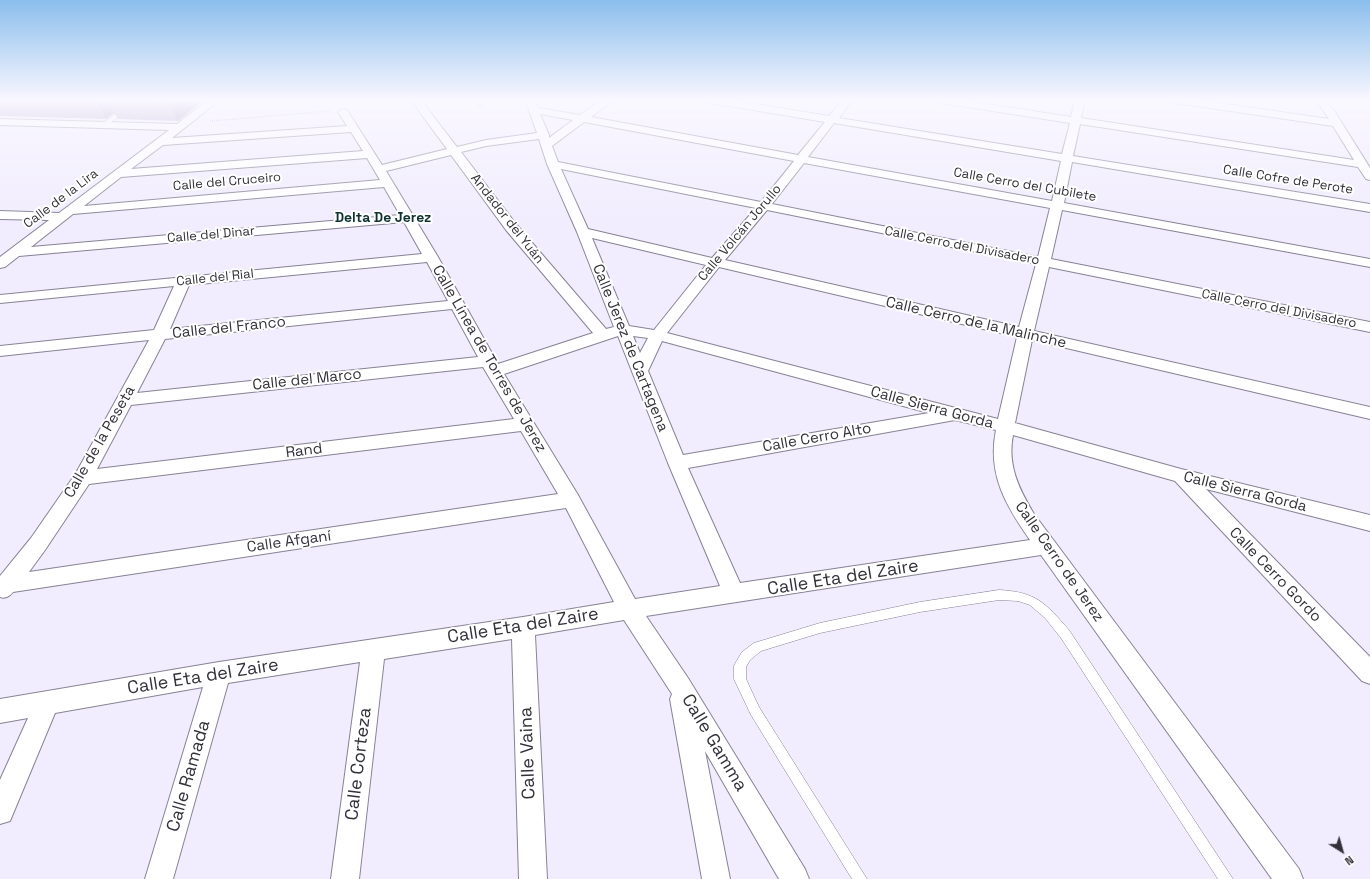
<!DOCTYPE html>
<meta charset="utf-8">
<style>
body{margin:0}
#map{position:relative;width:1370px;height:879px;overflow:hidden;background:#f1edfe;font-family:"Space Grotesk",sans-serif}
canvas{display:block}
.north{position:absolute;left:1322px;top:831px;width:40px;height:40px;-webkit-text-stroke:3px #fff;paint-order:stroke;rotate:143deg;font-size:11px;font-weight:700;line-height:16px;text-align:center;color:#323038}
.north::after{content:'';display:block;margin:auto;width:14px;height:18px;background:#323038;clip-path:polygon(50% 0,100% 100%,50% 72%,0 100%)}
</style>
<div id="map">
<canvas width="1370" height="879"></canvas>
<div class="north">N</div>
</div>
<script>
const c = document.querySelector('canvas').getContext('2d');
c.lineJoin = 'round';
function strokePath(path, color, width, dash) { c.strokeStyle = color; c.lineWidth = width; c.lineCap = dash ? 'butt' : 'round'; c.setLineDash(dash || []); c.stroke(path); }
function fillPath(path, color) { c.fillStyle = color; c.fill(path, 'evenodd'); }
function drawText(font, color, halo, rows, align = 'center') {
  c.font = font + ' "Space Grotesk",sans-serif'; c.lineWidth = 4; c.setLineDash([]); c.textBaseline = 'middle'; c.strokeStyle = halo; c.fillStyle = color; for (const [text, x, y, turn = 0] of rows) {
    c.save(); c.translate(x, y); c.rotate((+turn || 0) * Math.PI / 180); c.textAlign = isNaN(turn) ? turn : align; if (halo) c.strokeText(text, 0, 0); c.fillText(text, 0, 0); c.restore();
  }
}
const path = new Path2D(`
 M210,121L330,111`);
const lane = new Path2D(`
 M136,99H142L106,126H102V124Z
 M999,590C1037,592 1045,603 1069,630L1233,879H1218L1061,638L1045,618L1030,605L1018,601L999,600L920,612L820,633L761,651L750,660L746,667V679L759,707L867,879H852L751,715L734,679V666L736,662L742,652L754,643L820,623L920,602Z`);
const street = new Path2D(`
 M209,99H221L172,138L347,126L338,112L343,109L347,110L382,165L447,149L410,99H420L457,147L486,140L537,133L526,102L528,100H534L538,108L580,115L603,99H615L591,117L798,155L825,122L705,102L700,99H725L829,116L843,99H853L839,118L1062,154L1070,123L935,102L930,99H956L1071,117L1075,99H1085L1081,118L1354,160L1333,126L1169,102L1164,99H1192L1329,119L1315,99H1325L1335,112L1370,168V180L1366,179L1358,167L1080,124L1073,156L1370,204V212L1072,162L1064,203L1370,259V267L1062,210L1051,259L1370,322V332L1049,267L1034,331L1370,407V419L1032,340L1015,423L1181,469L1370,515V531L1206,489L1370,657V684L1362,681L1175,481L1013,435C1007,465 1019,489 1034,514L1299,869L1303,879H1272L1041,555L646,616L688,678L805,869L809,879H779L705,751L730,879H702L670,699L672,694L624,620L535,635L547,879H519L512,639L384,659L359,879H331L360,662L228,683L173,879H145L203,687L55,713L10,821L0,824V780L28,718L0,723V699L219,662L523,617L614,602L566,508L13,592C10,596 5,599 0,597V576L31,538L76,473L149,340L0,356V346L154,330L174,286L0,303V295L422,254L404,222L19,256L5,267L0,268V257L49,220L0,219V211L59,213L169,130L0,125V119L177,124ZM540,114L573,120L549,138V135ZM584,122L794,161L761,202L558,162L552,146ZM834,123L1061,161L1052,201L808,157ZM351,132L363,151L131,169L163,145ZM539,139L547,164L577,232L614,327L606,329L516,224L461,152L486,146ZM451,155L506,230L593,333L498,364L438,257L386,171ZM367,158L380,180L84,206L121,177ZM804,163L1050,208L1038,257L772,204ZM561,169L756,208L712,258L588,229ZM384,187L400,215L31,247L73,214ZM767,210L1036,264L1019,327L725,260ZM592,238L706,265L654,330L629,326ZM427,262L448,301L170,329L189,285ZM719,267L1017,337L998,419L667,333ZM452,309L478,357L137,393L165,339ZM618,336L668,463L720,586L635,599L578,495L504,374ZM633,336L648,338L640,353ZM662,341L929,413L683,455L648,371ZM483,367L514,419L97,469L131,405ZM955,420L996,430C987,474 1006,506 1030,540L740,583L688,468ZM521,431L558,494L29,572L45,550L89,484Z
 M471,99H487L483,104L480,105Z`);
const wall = new Path2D(`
 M0,99H205L178,121L118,119L114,113L106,119L0,116Z`);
const shadedWall = new Path2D(`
 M101,99H133L109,102L114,113L106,119L97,102Z
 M176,99H205L178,121L170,104Z`);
const building = new Path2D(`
 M0,99H101L97,102L0,100Z
 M113,99H176L170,104L109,102Z`);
const farStreetnames = [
 ["Calle Cofre de Perote",1288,180,9],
 ["Calle del Cruceiro",227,182,-5],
 ["Calle Cerro del Cubilete",1025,185,10],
 ["Calle de la Lira",61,199,-37],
 ["Andador del Yuán",507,219,52],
 ["Calle Volcán Jorullo",740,233,-50],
 ["Calle del Dinar",211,235,-5],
 ["Calle Cerro del Divisadero",962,246,11],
 ["Calle del Rial",215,278,-6],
 ["Calle Cerro del Divisadero",1279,309,11]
];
const farQuarternames = [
 ["Delta De Jerez",383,218]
];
const streetNames = [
 ["Calle Cerro de la Malinche",976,323,13],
 ["Calle del Franco",229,328,-6],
 ["Calle Jerez de Cartagena",630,348,68],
 ["Calle Línea de Torres de Jerez",489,359,60],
 ["Calle del Marco",307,380,-6],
 ["Calle Sierra Gorda",932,408,15],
 ["Calle Cerro Alto",817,438,-10],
 ["Calle de la Peseta",100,442,-60],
 ["Rand",304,451,-7],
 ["Calle Sierra Gorda",1245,492,14],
 ["Calle Afganí",289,542,-8],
 ["Calle Cerro de Jerez",1059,562,55],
 ["Calle Cerro Gordo",1275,575,46]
];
const nearStreetnames = [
 ["Calle Eta del Zaire",843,578,-9],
 ["Calle Eta del Zaire",523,626,-9],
 ["Calle Eta del Zaire",203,677,-9],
 ["Calle Gamma",714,743,59],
 ["Calle Vaina",528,753,-92],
 ["Calle Corteza",359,764,-83],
 ["Calle Ramada",189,776,-74]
];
strokePath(lane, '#878295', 1);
strokePath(street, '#878295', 2);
strokePath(path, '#9f9ca9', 1.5, [1, 1]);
fillPath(lane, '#fff');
fillPath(street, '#fff');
fillPath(wall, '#a397c3');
fillPath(shadedWall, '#847b9f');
fillPath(building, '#bdb0e3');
strokePath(building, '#847b9f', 1);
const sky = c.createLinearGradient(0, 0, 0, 222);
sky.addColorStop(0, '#8bbeed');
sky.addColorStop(0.45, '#f9f7ff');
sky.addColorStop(1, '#f9f7ff00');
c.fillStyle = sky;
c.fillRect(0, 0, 1370, 222);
drawText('13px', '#323038', '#fff', farStreetnames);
drawText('bold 14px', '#0f3231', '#fff', farQuarternames);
drawText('15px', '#323038', '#fff', streetNames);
drawText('18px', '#323038', '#fff', nearStreetnames);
</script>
